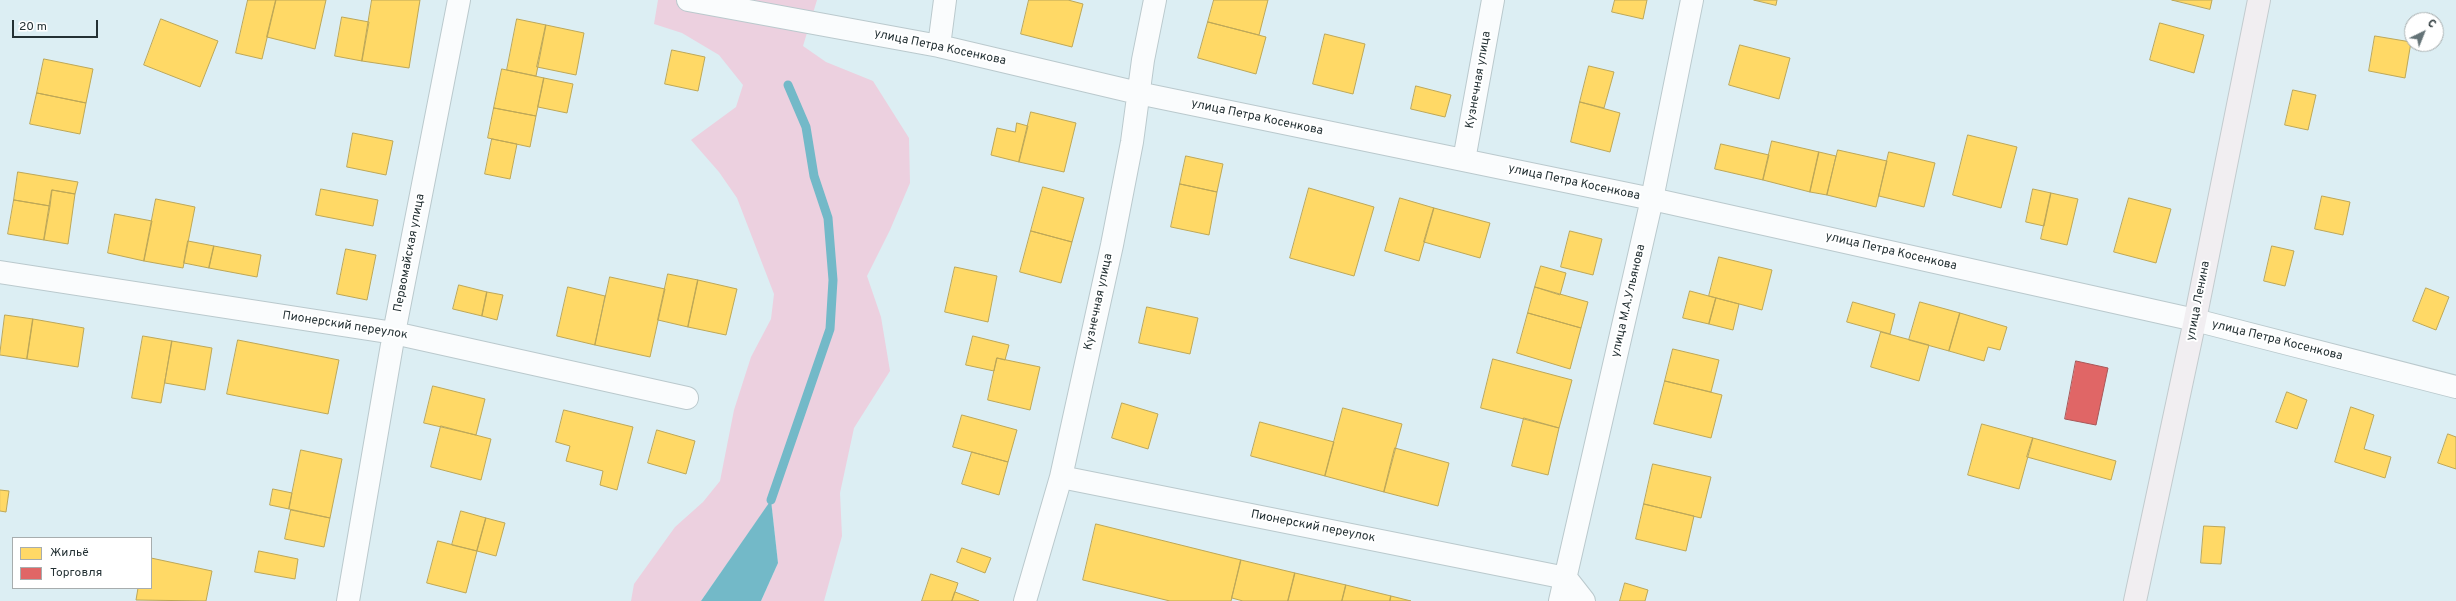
<!DOCTYPE html>
<meta charset="utf-8">
<style>
body{margin:0}
#map{position:relative;width:2456px;height:601px;overflow:hidden;background:#dceef3;font-family:Overpass,sans-serif}
canvas{display:block}
.legend{position:absolute;left:12px;top:537px;width:140px;height:52px;box-sizing:border-box;background:#fff;border:1px solid #a7adae;margin:0;padding:5px 7px;list-style:none;font-size:12px;color:#243134}
.legend li{display:flex;align-items:center;gap:8px;height:20px}
.legend b{width:20px;border:1px solid #a7adae}
.north{position:absolute;left:2404px;top:12px;width:40px;height:40px;box-sizing:border-box;background:#fff;border:1px solid #a7adae;border-radius:50%;rotate:43deg;font-size:11px;font-weight:700;line-height:16px;text-align:center;color:#243134}
.north::after{content:'';display:block;margin:auto;width:14px;height:18px;background:#647377;clip-path:polygon(50% 0,100% 100%,50% 72%,0 100%)}
.scale{position:absolute;left:12px;top:20px;width:86px;height:18px;box-sizing:border-box;border:2px solid #243134;border-top:0;padding-left:5px;font-size:12px;line-height:14px;white-space:nowrap;color:#243134;-webkit-text-stroke:3px #fff;paint-order:stroke}
</style>
<div id="map">
<canvas width="2456" height="601"></canvas>
<ul class="legend">
<li><b style="height:11px;background:#ffd966"></b>Жильё</li>
<li><b style="height:11px;background:#e06666"></b>Торговля</li>
</ul>
<div class="north">С</div>
<div class="scale">20 m</div>
</div>
<script>
const c = document.querySelector('canvas').getContext('2d');
c.lineJoin = 'round';
function fillPath(path, color) { c.fillStyle = color; c.fill(path, 'evenodd'); }
function strokePath(path, color, width, dash) { c.strokeStyle = color; c.lineWidth = width; c.lineCap = dash ? 'butt' : 'round'; c.setLineDash(dash || []); c.stroke(path); }
function drawText(font, color, halo, rows, align = 'center') {
  c.font = font + ' Overpass,sans-serif'; c.lineWidth = 4; c.setLineDash([]); c.textBaseline = 'middle'; c.strokeStyle = halo; c.fillStyle = color; for (const [text, x, y, turn = 0] of rows) {
    c.save(); c.translate(x, y); c.rotate((+turn || 0) * Math.PI / 180); c.textAlign = isNaN(turn) ? turn : align; if (halo) c.strokeText(text, 0, 0); c.fillText(text, 0, 0); c.restore();
  }
}
const green = new Path2D(`
 M658,0H817L803,46L826,62L873,81L909,138L910,183L890,230L867,276L881,317L890,371L854,428L840,493L842,536L824,601H761L778,563L771,501L701,601H631L634,584L675,527L703,502L720,481L734,410L751,357L771,319L774,294L737,198L719,172L691,140L736,107L743,85L719,55L682,33L654,24Z`);
const water = new Path2D(`
 M771,500L778,563L761,601H701Z`);
const homes = new Path2D(`
 M248,0H276L262,59L236,53Z
 M276,0H326L315,49L267,37Z
 M372,0H420L409,68L362,61Z
 M1029,0H1068L1083,4L1072,47L1021,34Z
 M1214,0H1268L1259,35L1208,22Z
 M1615,0H1647L1643,19L1612,12Z
 M1754,0H1777L1776,5Z
 M2172,0H2212L2210,9Z
 M342,17L369,22L362,61L335,56Z
 M161,19L218,41L200,87L144,65Z
 M517,19L546,25L536,76L507,70Z
 M1208,22L1266,37L1256,74L1198,58Z
 M2160,23L2204,35L2194,73L2150,60Z
 M546,25L584,33L576,75L537,67Z
 M1325,34L1365,44L1353,94L1313,84Z
 M2375,36L2411,42L2405,78L2369,71Z
 M1740,45L1790,58L1779,99L1729,85Z
 M672,50L705,57L698,91L665,84Z
 M44,59L93,69L86,103L37,93Z
 M1589,66L1614,72L1604,108L1580,102Z
 M502,69L544,78L536,116L494,108Z
 M544,78L573,84L567,113L538,107Z
 M1416,86L1451,95L1445,117L1411,109Z
 M2293,90L2316,95L2308,130L2285,125Z
 M37,93L86,103L80,134L30,124Z
 M1580,102L1620,113L1610,152L1571,142Z
 M494,108L536,116L530,147L488,138Z
 M1031,112L1076,123L1064,172L1019,162Z
 M1017,123L1028,126L1019,162L991,155L997,128L1015,132Z
 M353,133L393,141L386,175L347,167Z
 M1968,135L2017,147L2001,208L1953,195Z
 M492,139L517,144L510,179L485,174Z
 M1772,141L1819,152L1810,192L1763,180Z
 M1721,144L1769,155L1763,180L1715,169Z
 M1838,150L1887,161L1876,207L1827,195Z
 M1819,152L1836,156L1827,195L1810,192Z
 M1889,152L1935,163L1924,207L1879,196Z
 M1186,156L1223,164L1217,192L1180,184Z
 M18,172L78,182L75,194L52,190L50,206L14,200Z
 M1180,184L1217,192L1209,235L1171,227Z
 M1043,187L1084,198L1072,242L1031,231Z
 M1309,188L1374,207L1354,276L1290,258Z
 M321,189L378,200L373,226L316,215Z
 M2033,189L2051,193L2044,226L2026,222Z
 M52,190L75,194L68,244L44,240Z
 M2051,193L2078,199L2067,245L2041,239Z
 M2322,196L2350,202L2343,235L2315,229Z
 M1400,198L1434,208L1419,261L1385,251Z
 M2129,198L2171,209L2156,263L2114,252Z
 M156,199L195,207L183,268L144,261Z
 M14,200L50,206L44,240L8,234Z
 M1434,208L1490,223L1480,258L1424,242Z
 M115,214L152,221L144,261L108,253Z
 M1031,231L1072,242L1061,283L1020,272Z
 M1570,231L1602,239L1593,275L1561,267Z
 M188,241L214,246L209,268L184,263Z
 M214,246L261,255L257,277L209,268Z
 M2272,246L2294,251L2285,286L2264,281Z
 M346,249L376,255L367,300L337,294Z
 M1719,257L1772,270L1762,310L1709,296Z
 M1541,266L1566,273L1560,295L1535,287Z
 M955,267L997,276L988,322L945,312Z
 M668,274L698,280L688,327L658,320Z
 M610,277L665,289L650,357L595,345Z
 M698,280L737,289L726,335L688,327Z
 M459,285L487,292L482,316L453,309Z
 M568,287L605,296L595,345L557,336Z
 M1535,287L1588,302L1581,328L1528,313Z
 M2426,288L2449,297L2436,330L2413,321Z
 M1690,291L1716,298L1709,324L1683,318Z
 M487,292L503,295L497,320L482,316Z
 M1716,298L1739,304L1733,330L1709,324Z
 M1853,302L1895,314L1890,334L1847,322Z
 M1920,302L1960,313L1949,351L1909,340Z
 M1147,307L1198,318L1190,354L1139,343Z
 M1528,313L1581,328L1570,369L1517,353Z
 M1960,313L2007,327L2000,350L1988,347L1984,361L1949,351Z
 M5,315L33,319L27,359L0,355Z
 M33,319L84,328L78,367L27,359Z
 M1881,332L1929,345L1919,381L1871,367Z
 M143,336L172,341L161,403L132,398Z
 M973,336L1009,345L1005,360L997,358L994,371L966,365Z
 M238,340L339,360L328,414L227,394Z
 M172,341L212,348L205,390L165,383Z
 M1673,349L1719,360L1711,392L1665,381Z
 M997,358L1040,367L1030,410L988,400Z
 M1493,359L1572,380L1559,428L1481,408Z
 M1665,381L1722,395L1711,438L1654,424Z
 M433,386L485,399L476,435L424,423Z
 M2287,392L2307,400L2297,429L2276,422Z
 M1122,403L1158,414L1148,449L1112,438Z
 M2351,407L2374,415L2364,449L2391,457L2385,478L2335,462Z
 M1343,408L1402,424L1384,492L1325,476Z
 M564,410L633,427L617,490L600,485L603,471L566,461L570,446L556,442Z
 M962,415L1017,430L1008,462L953,447Z
 M1524,418L1559,428L1548,475L1512,466Z
 M1260,422L1334,442L1325,476L1251,456Z
 M1982,424L2033,438L2019,489L1968,475Z
 M441,426L491,439L481,480L431,467Z
 M657,430L695,441L686,474L648,463Z
 M2448,434L2456,437V469L2438,463Z
 M2033,438L2116,461L2111,480L2027,457Z
 M1395,448L1449,463L1438,506L1384,492Z
 M301,450L342,459L330,518L289,509Z
 M972,452L1008,462L999,495L962,484Z
 M1653,464L1711,477L1701,518L1644,504Z
 M273,489L292,493L289,509L270,505Z
 M0,490L9,491L6,512L0,511Z
 M1644,504L1694,516L1686,551L1636,539Z
 M291,510L330,518L324,547L285,539Z
 M461,511L486,518L477,551L452,545Z
 M486,518L505,523L496,556L477,551Z
 M1096,524L1241,560L1231,601H1170L1083,580Z
 M2204,526L2225,527L2221,564L2201,563Z
 M438,541L477,551L466,593L427,583Z
 M962,548L991,558L985,573L957,562Z
 M259,551L298,559L295,579L255,572Z
 M151,558L212,571L206,601L136,600L138,588H151Z
 M1241,560L1295,573L1288,601H1243L1232,598Z
 M1295,573L1346,585L1342,601H1288Z
 M931,574L958,583L952,601H922Z
 M1625,583L1648,590L1645,601H1620Z
 M1346,585L1391,596L1390,601H1342Z
 M955,592L979,601H952Z
 M1391,596L1411,601H1390Z`);
const shops = new Path2D(`
 M2076,361L2108,368L2096,425L2065,419Z`);
const stream = new Path2D(`
 M771,500L830,329L833,280L828,218L814,176L806,127L788,85`);
const minor = new Path2D(`
 M688,0L939,46L1138,93L1652,199L2195,320L2456,387
 M939,46L945,0
 M1464,160L1493,0
 M0,272L394,333L687,398
 M1061,477L1566,578L1584,601
 M348,601L394,333L459,0
 M1025,601L1061,477L1112,245L1132,142L1143,60L1155,0
 M1560,601L1652,199L1692,0`);
const major = new Path2D(`
 M2135,601L2195,320L2259,0`);
const streetNames = [
 ["улица Петра Косенкова",940,48,12],
 ["Кузнечная улица",1479,80,-80],
 ["улица Петра Косенкова",1257,118,12],
 ["улица Петра Косенкова",1574,183,12],
 ["улица Петра Косенкова",1891,252,13],
 ["Первомайская улица",410,253,-79],
 ["улица М.А.Ульянова",1629,301,-77],
 ["улица Ленина",2199,301,-79],
 ["Кузнечная улица",1099,302,-78],
 ["Пионерский переулок",345,326,9],
 ["улица Петра Косенкова",2277,341,14],
 ["Пионерский переулок",1313,527,11]
];
fillPath(green, '#ecd0df');
fillPath(water, '#73b9c8');
fillPath(homes, '#ffd966');
strokePath(homes, '#bda757', 1);
fillPath(shops, '#e06666');
strokePath(shops, '#a85657', 1);
strokePath(stream, '#73b9c8', 9);
strokePath(minor, '#bac9cd', 24);
strokePath(major, '#c2cbce', 24);
strokePath(minor, '#fafcfd', 22);
strokePath(major, '#f1eef1', 22);
drawText('12px', '#243134', '#fff', streetNames);
</script>
